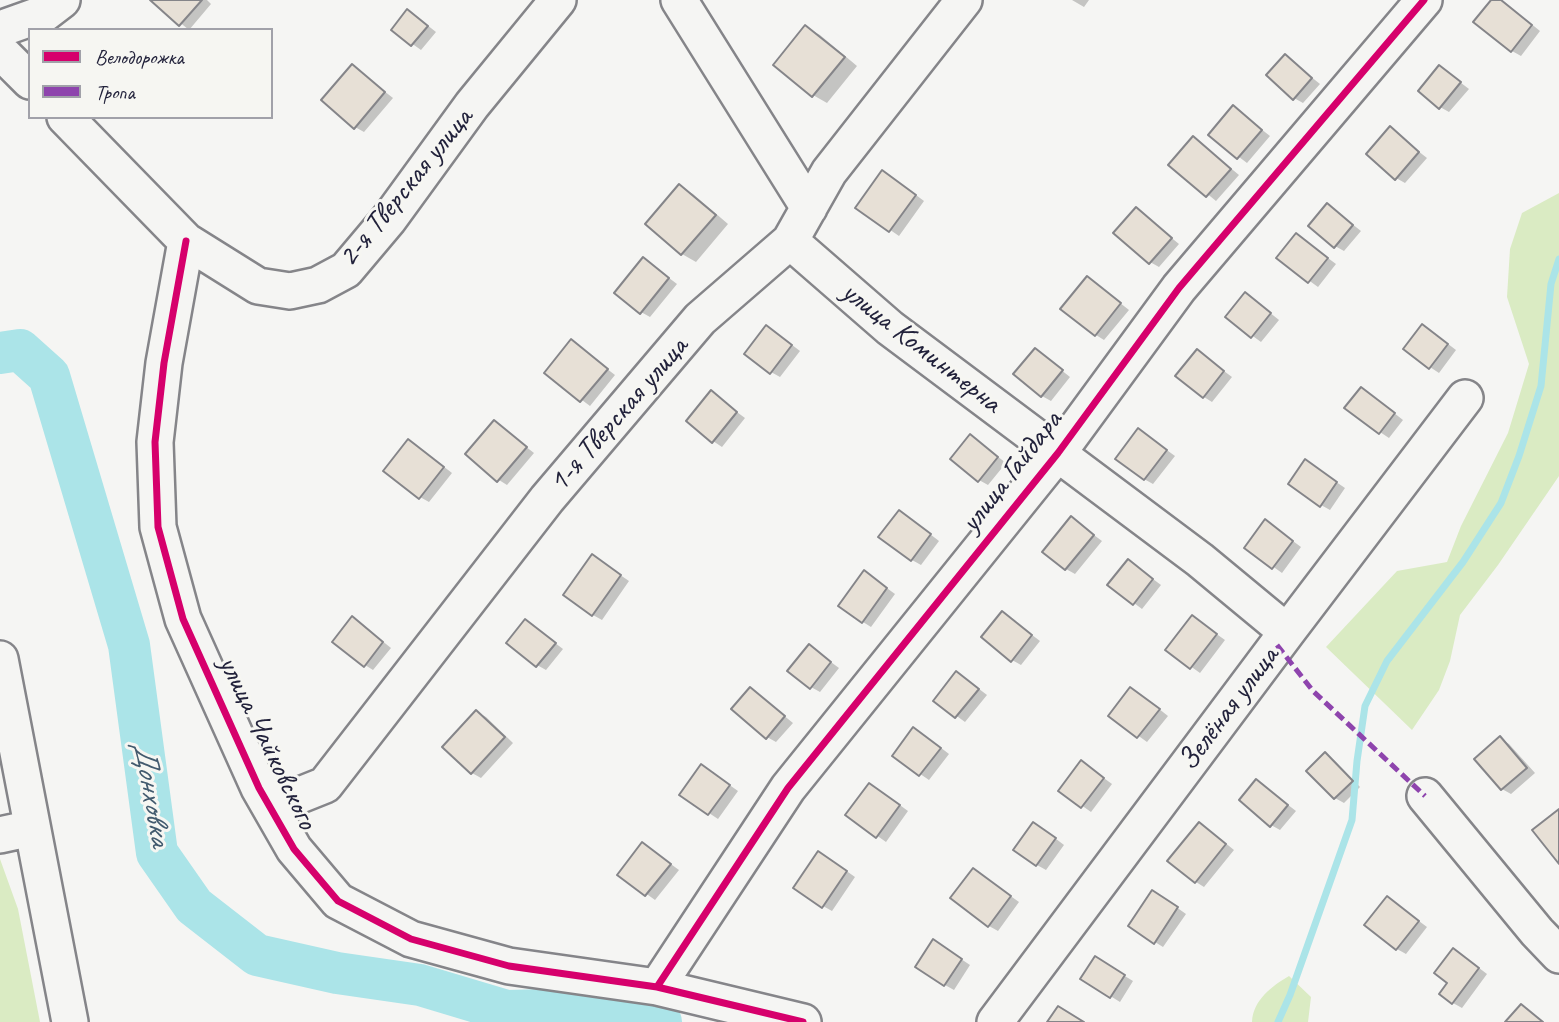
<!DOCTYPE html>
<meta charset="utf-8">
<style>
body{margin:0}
#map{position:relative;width:1559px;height:1022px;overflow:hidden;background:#f5f5f3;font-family:Caveat,sans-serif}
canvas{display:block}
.legend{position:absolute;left:28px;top:28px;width:245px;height:91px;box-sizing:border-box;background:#f6f6f2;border:2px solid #a1a1a9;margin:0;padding:9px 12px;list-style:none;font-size:21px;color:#22223b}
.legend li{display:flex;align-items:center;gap:14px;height:35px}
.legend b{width:35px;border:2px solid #a1a1a9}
</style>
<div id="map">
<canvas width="1559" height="1022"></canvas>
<ul class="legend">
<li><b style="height:9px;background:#d6006c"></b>Велодорожка</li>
<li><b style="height:9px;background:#8e44ad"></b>Тропа</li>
</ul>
</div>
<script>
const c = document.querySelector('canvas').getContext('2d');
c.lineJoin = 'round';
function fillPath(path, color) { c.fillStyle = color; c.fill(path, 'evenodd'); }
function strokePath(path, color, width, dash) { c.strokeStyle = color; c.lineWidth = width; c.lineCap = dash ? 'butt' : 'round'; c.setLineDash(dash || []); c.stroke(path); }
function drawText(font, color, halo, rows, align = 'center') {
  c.font = font + ' Caveat,sans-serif'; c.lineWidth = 6; c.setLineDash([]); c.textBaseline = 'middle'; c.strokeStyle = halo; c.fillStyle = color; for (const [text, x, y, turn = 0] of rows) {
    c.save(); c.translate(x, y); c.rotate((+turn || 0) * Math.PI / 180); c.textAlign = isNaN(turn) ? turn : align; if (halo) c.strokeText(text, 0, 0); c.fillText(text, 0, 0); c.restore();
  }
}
const green = new Path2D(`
 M1559,193V476L1498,565L1460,615L1450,661L1439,690L1412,730L1326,647L1397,571L1447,562L1461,526L1508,433L1529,364L1507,297L1510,249L1522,213Z
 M0,859L18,909L40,1022H0Z
 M1289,976L1311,997L1308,1022H1252C1253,1000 1272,986 1289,976Z`);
const shadow = new Path2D(`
 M153,0H207L211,4L189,30Z
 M1072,0H1089L1084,7Z
 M1493,0L1504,2L1540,31L1521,56L1512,51Z
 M417,17L436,32L421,50L393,30Z
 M806,27L820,35L857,66L827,103L813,95L775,65Z
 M1285,56L1320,84L1303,103L1294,98Z
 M352,66L393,98L364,132L355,127Z
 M1440,67L1469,89L1449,112L1440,107Z
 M1233,107L1270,136L1247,163L1210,135Z
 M1390,129L1427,158L1405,183L1396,178Z
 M1194,138L1239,175L1216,201L1171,164Z
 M892,177L924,201L899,236L857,207Z
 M679,186L693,194L728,224L696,262L682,254L647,223Z
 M1328,205L1361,231L1344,251L1335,246Z
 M1136,209L1179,244L1159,267L1150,262Z
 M1297,235L1336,264L1318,287L1278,258Z
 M644,259L677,284L650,317L641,312Z
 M1096,284L1129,310L1104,340L1096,335Z
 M1254,300L1279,320L1261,342L1227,317Z
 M1431,331L1456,350L1439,373L1430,367Z
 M775,332L800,351L780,377L771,372Z
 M572,342L615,375L590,406L546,373Z
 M1036,350L1070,377L1051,401L1042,396Z
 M1197,351L1232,377L1212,402L1204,397Z
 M711,393L745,418L722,447L713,441Z
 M1370,394L1403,420L1389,438L1380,432Z
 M494,422L534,453L507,485L499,480Z
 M1139,430L1175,456L1153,484L1144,479Z
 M979,442L1006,463L988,485L979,480Z
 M417,446L452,473L429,502L420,497Z
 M1314,467L1345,488L1330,510L1321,505Z
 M908,517L939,541L921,565L912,560Z
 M1071,518L1102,541L1075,574L1066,569Z
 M1274,527L1301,547L1282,573L1246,547Z
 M601,562L629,581L602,620L593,615Z
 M1137,567L1161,585L1142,609L1134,603Z
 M873,578L895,594L871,627L863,622Z
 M1003,613L1040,641L1021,665L1012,660Z
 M526,621L563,649L546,670L537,665Z
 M1201,623L1225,640L1200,673L1168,650Z
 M361,624L391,648L373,670L365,665Z
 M809,646L839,668L820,692L811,687Z
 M966,679L987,695L965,722L935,700Z
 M751,689L793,723L776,742L767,737Z
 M1140,694L1168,716L1147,742L1111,716Z
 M477,712L486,717L513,743L481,778L472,773Z
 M923,734L949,754L929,780L894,756Z
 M1500,738L1509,744L1535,773L1511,794L1502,789Z
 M1326,755L1334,760L1360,787L1344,803L1335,798Z
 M1090,768L1112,784L1091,812L1060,790Z
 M711,772L738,791L718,819L682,795Z
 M1257,781L1296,811L1280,830L1271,825Z
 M879,790L908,811L886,842L848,815Z
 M1043,829L1064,845L1046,870L1037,865Z
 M1208,829L1234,850L1204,887L1196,882Z
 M643,844L679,870L655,900L619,874Z
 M828,858L855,877L832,911L823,906Z
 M974,870L1019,902L998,931L989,926Z
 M1162,897L1186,914L1163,947L1155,942Z
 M1388,898L1427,927L1406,954L1397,949Z
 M943,947L970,965L954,990L945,985Z
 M1462,955L1487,974L1462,1008L1453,1003L1450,982Z
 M1095,958L1133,981L1120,1002L1083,979Z`);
const stream = new Path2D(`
 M1278,1022L1290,995L1352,820L1357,761L1365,706L1387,661L1463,562L1501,503L1519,456L1541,386L1551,284L1559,259`);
const river = new Path2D(`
 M0,353L20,350L49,376L129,645L157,853L194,906L257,955L337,973L420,985L507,1011L625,1008L661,1022`);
const building = new Path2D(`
 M150,0H202L179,26Z
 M1491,0H1501L1532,25L1511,52L1473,22Z
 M407,9L428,26L411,46L391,30Z
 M805,25L845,57L812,97L773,65Z
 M1285,54L1312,78L1293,100L1266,75Z
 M352,64L385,92L354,129L321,100Z
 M1439,65L1461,82L1439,109L1418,91Z
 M1233,105L1262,130L1237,159L1208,135Z
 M1390,126L1419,152L1395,180L1366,154Z
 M1193,136L1231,169L1206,197L1168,165Z
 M882,170L916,195L889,232L855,208Z
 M679,184L716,215L681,255L645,224Z
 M1327,203L1353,225L1334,248L1308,226Z
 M1136,207L1172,238L1149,264L1113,233Z
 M1296,233L1328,258L1308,283L1276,258Z
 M643,257L669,278L640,314L614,293Z
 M1087,276L1121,303L1095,336L1060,309Z
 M1245,292L1271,313L1251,338L1225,317Z
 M1422,324L1448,344L1429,369L1403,349Z
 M766,325L792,345L770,374L744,354Z
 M571,339L608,369L580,402L544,373Z
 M1035,348L1063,370L1041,397L1013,374Z
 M1197,349L1224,371L1203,398L1175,376Z
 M1361,387L1395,413L1379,434L1344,408Z
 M711,390L737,412L712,443L686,421Z
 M494,420L527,447L497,482L465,454Z
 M1138,428L1167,450L1144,480L1115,459Z
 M970,434L998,457L978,482L950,459Z
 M408,439L444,467L419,499L383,471Z
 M1305,459L1337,482L1320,507L1288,484Z
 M899,510L931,534L911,561L878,537Z
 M1071,516L1094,535L1065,570L1042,552Z
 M1265,519L1293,541L1272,569L1244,548Z
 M592,554L621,575L592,616L563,595Z
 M1128,559L1153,579L1133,605L1107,585Z
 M864,570L887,588L862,623L838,606Z
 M1002,611L1032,635L1011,662L981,637Z
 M1192,615L1217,634L1190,669L1165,650Z
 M352,616L383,642L364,667L332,642Z
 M525,619L556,643L536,667L506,643Z
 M809,644L831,662L810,689L787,671Z
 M956,671L979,689L955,718L933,701Z
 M750,687L785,716L766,739L731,709Z
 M1130,687L1160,709L1137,738L1108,716Z
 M476,710L505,737L471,774L442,747Z
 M913,727L941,748L919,776L892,756Z
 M1500,736L1527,768L1501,790L1474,759Z
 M1325,752L1353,781L1334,799L1306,771Z
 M1081,760L1104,778L1081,808L1058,791Z
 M701,764L730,785L708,815L679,795Z
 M1256,779L1288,805L1270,827L1239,800Z
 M869,783L900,805L876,838L845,815Z
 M1559,809V864L1532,830Z
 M1033,822L1056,838L1036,866L1013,850Z
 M1199,822L1226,844L1195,883L1167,861Z
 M642,842L671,864L645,896L617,875Z
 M818,851L847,871L822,908L793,888Z
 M973,868L1011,896L988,927L950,898Z
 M1152,890L1178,907L1154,944L1128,926Z
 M1387,896L1419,921L1396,950L1364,925Z
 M933,939L962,959L944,986L915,967Z
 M1453,948L1479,968L1452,1004L1439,994L1447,983L1434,973Z
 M1095,956L1125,975L1110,998L1080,979Z
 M1521,1004L1543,1022H1505Z
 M1058,1006L1084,1022H1047Z`);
const minor = new Path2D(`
 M679,0L809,208
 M0,29L45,13L62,0
 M0,51L30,81
 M65,117L186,241L258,286L290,291L318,285L346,270L389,219L472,105L558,0
 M186,241L164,363L155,442L158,527L183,619L259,788L294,849L338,901L411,939L509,966L657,987L803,1022
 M790,241L890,328L1200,560L1287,632
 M0,659L70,1022
 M259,788L295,797L325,785L547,499L700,319L790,241L829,172L964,0
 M1425,796L1537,932L1559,955
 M0,835L32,828
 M657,987L788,788L1058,453L1179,288L1424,0
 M995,1022L1287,632L1465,398`);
const quiet = new Path2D(`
 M1277,645L1313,691L1425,796`);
const cycleway = new Path2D(`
 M186,241L164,363L155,442L158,527L183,619L259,788L294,849L338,901L411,939L509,966L657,987L803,1022
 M657,987L788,788L1058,453L1179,288L1424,0`);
const streetNames = [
 ["2-я Тверская улица",406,188,-51],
 ["улица Коминтерна",921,348,38],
 ["1-я Тверская улица",619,415,-49],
 ["улица Гайдара",1012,472,-52],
 ["Зелёная улица",1229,709,-53],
 ["улица Чайковского",267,743,64]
];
const waterNames = [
 ["Донховка",151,794,80]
];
fillPath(green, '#daebc3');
fillPath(shadow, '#0003');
strokePath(stream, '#abe4e8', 7);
strokePath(river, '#abe4e8', 42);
fillPath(building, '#e7e0d6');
strokePath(building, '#858589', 2);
strokePath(minor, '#858589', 40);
strokePath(minor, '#f5f5f3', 35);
strokePath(quiet, '#8e44ad', 5, [10, 5]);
strokePath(cycleway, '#d6006c', 7);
drawText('30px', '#22223b', '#f6f6f2', streetNames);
drawText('italic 32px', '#425a6e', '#f6f6f2', waterNames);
</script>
